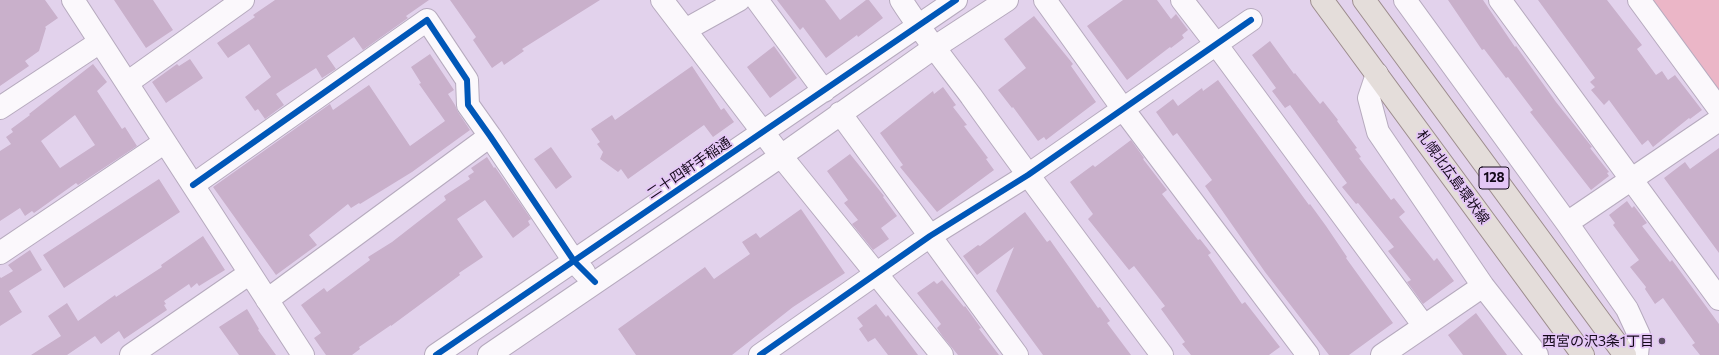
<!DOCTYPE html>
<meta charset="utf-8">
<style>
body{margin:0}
canvas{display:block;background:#e2d2ec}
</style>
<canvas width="1719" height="355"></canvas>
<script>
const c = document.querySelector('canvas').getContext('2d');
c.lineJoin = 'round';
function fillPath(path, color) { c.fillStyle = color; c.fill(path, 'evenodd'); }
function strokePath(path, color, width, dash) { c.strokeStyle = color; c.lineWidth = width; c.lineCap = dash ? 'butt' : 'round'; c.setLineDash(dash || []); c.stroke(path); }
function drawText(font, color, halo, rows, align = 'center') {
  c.font = font + ' Commissioner,"Noto Sans JP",sans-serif'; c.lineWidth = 3.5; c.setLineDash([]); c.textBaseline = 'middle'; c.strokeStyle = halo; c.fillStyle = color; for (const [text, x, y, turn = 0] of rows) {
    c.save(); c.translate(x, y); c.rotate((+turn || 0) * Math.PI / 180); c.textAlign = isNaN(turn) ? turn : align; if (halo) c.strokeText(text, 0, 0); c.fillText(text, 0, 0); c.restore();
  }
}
const green = new Path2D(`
 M1653,0H1719V90Z`);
const building = new Path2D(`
 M0,0H45L58,18L45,27L46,28L39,51L25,61L29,66L0,86Z
 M114,0H153L173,30L146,48Z
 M275,0H429L406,16L408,18L363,50L354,37L327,56L336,69L322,78L316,68L276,94L284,105L265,119L258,109L255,111L245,97L271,77L249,44L228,58L217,43L255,17L253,15Z
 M450,0H600L522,49L524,51L504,65L502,61L492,68L473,40L476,37Z
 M777,0H825L840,20L866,0H869L883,18L858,37L857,35L826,58L803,27L800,30Z
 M1123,0H1157L1171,19L1176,14L1188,30L1182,35L1184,38L1171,48L1170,47L1127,80L1087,26Z
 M1448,0H1483L1515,47L1516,46L1556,102L1592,147L1590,148L1609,172L1607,173L1609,176L1591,190L1530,112L1533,110L1508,77L1506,78L1484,49L1482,50Z
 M1538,0H1607L1642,45L1637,49L1656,75L1662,71L1668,80L1675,75L1702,110L1690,119L1689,118L1653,147L1648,140L1642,145L1609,100L1604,105L1591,90L1595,87L1590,82L1595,78Z
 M1034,16L1073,64L1071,66L1096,102L1046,140L1044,137L1038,141L1013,107L1012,108L998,90L1026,68L1004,39Z
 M1270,41L1294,74L1295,73L1320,104L1323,101L1338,120L1337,121L1357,148L1355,149L1361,157L1359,158L1391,200L1394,198L1405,212L1399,217L1434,261L1437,258L1454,281L1423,304L1407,282L1411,280L1388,251L1394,247L1358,203L1356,204L1342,187L1347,183L1290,105L1285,108L1272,91L1276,88L1252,55Z
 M774,46L797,78L770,98L747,67Z
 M430,54L454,90L448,94L455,105L458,112L470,130L412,172L360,204L359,203L351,208L348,204L309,235L317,245L276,275L213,187L330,104L333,110L369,85L410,146L445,121L419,84L421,83L411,67Z
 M190,59L203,78L166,103L152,82L177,64L179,66Z
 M93,64L107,82L97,91L122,129L125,127L137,146L78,185L76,183L34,213L32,211L25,216L20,208L0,221V151L11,144L6,137L13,132L11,129L30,115L29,114ZM75,115L95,145L60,168L41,141Z
 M692,66L721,110L724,108L734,122L713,137L704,125L628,179L621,169L618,172L600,159L603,152L597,144L600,142L591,129L612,115L615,120Z
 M1218,80L1309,205L1310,204L1326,226L1347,257L1346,258L1393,323L1349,355H1329L1265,272L1205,186L1212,180L1177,133L1173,136L1156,112L1173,99L1178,106L1202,88L1203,91Z
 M943,87L956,105L953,107L967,125L964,126L988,158L986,159L994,170L937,212L900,167L903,165L880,133L933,91L934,94Z
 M1131,140L1144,158L1143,159L1167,190L1162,194L1198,240L1200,239L1211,253L1208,255L1242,304L1245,302L1280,347L1269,355H1191L1182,344L1185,342L1161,309L1165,306L1134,266L1129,270L1088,219L1093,214L1070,182L1093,165L1095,167Z
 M551,147L572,177L556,189L534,159Z
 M1719,148V253L1664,178L1685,162L1690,169Z
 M850,154L884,196L883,197L897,216L881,228L889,239L873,250L852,224L858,220L844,203L848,200L827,171Z
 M487,157L494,168L495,167L531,219L528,221L530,225L513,238L485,200L457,219L483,257L459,273L460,275L391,326V325L359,347L360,349L352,355H326L314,338L321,333L301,305L324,288L327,292L370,260L368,257L392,242L446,200L444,196L470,179L468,176L474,172L471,168Z
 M159,179L180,212L64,288L43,255Z
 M1627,201L1632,208L1634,206L1647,223L1642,226L1670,262L1672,260L1719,324V355H1700L1692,345L1695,343L1663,298L1655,304L1645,289L1646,287L1630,267L1639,260L1613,225L1615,223L1609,215Z
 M801,209L845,273L793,307L732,355H636L618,329L705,267L714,279L750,254L742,242L756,233L760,238Z
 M1025,212L1047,242L1050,240L1098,308L1100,307L1110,321L1107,323L1131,355H1043L996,291L1014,247L977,275L963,256L978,245L980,246Z
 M203,236L225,270L199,286L197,283L191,288L189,284L164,301L166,304L164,305L167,310L124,339L119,331L101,344L95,336L67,355H31L61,336L48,316L67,303L78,321L115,295L116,297L162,267L161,265Z
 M30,250L42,270L9,291L22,312L0,326V277L1,278L13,271L8,265Z
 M942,280L964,307L965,306L981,328L979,329L999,355H958L943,337L937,328L941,324L917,293L934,281L937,284Z
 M876,304L886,317L888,315L918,355H888L875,338L868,342L859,329L863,326L857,318Z
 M247,309L259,329L258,330L276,355H239L219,327Z
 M1476,313L1507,355H1463L1448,335Z`);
const minor = new Path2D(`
 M73,0L303,355
 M662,0L781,156L942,355
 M757,0L824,91
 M901,0C922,33 947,64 971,96C1033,183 1098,269 1162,355
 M1045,0L1123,109L1308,355
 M1182,0L1216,44L1424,326
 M1405,0L1567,223L1627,309L1639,335L1637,355
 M1500,0L1719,299
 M1639,0L1719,109
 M685,30L739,0
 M1377,74L1369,98L1378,132L1483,286L1537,355
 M127,83L243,0
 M0,108L100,42
 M840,113L1017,355
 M193,185L427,20L467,80L468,105L490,136L574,261L584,272
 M1567,223L1719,120
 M0,253L165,142
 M267,300L490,136
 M131,355L250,273
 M436,355L956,0
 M489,355L781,156L935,47L1007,0
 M760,355L930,236L1028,175L1251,20
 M1382,355L1483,286`);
const major = new Path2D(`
 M1322,0L1583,355
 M1364,0L1625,355`);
const cycleway = new Path2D(`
 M193,185L427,20L467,80L468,105L490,136L574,261L595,282
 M436,355L956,0
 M760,355L930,236L1028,175L1251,20`);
const markers = [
 [1662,341,4,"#5c4f64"]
];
const shields = [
 [1494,178,30]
];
const shieldNames = [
 ["128",1494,178]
];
const streetNames = [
 ["二十四軒手稲通",689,168,-34],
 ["札幌北広島環状線",1453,177,54]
];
const poiNames = [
 ["西宮の沢3条1丁目",1654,341]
];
fillPath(green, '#ebb6c7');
fillPath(building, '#c9b0cb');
strokePath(minor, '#b6aabe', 24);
strokePath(major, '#9d8d8e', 24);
strokePath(minor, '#fbf8fc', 22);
strokePath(major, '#e4ddda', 22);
strokePath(cycleway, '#0057b8', 6);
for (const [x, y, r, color] of markers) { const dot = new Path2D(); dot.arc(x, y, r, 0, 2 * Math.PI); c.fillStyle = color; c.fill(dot); strokePath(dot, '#e5c7f7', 1.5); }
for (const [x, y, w] of shields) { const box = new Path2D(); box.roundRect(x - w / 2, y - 11, w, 22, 3); c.fillStyle = '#e5c7f7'; c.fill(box); strokePath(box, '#14091a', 1); }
drawText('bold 13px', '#14091a', null, shieldNames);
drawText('14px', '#14091a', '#e5c7f7', streetNames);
drawText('14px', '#14091a', '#e5c7f7', poiNames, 'right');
</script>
